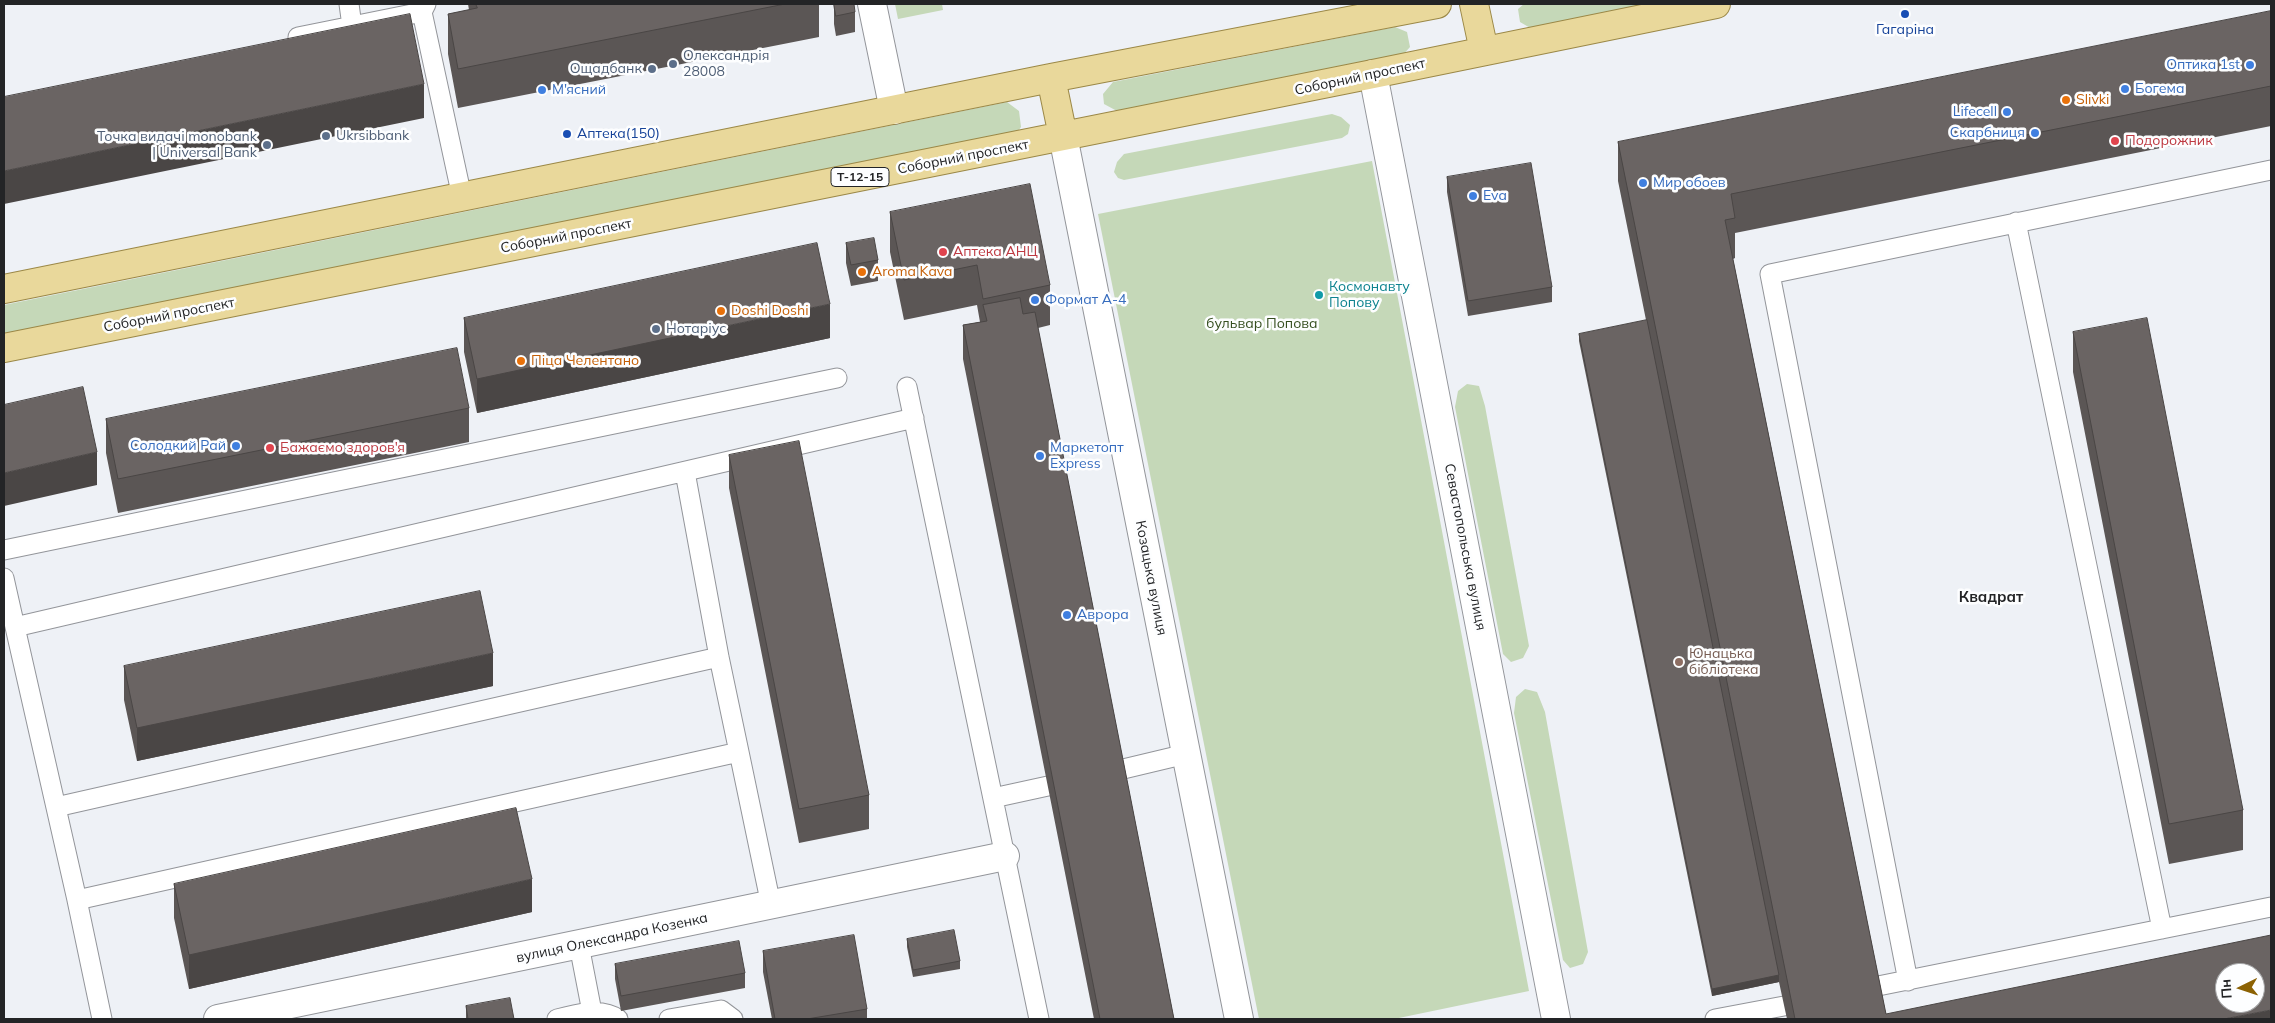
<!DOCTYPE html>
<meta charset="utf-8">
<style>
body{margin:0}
#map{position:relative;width:2275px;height:1023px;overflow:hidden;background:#eef1f6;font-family:Mulish,sans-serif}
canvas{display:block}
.frame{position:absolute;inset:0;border:5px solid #232426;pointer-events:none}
.north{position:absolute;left:2215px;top:963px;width:50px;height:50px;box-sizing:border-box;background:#fdfeff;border:1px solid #a6a7a8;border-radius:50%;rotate:266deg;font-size:14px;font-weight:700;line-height:20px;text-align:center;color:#232426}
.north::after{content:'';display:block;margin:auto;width:18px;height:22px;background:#8c6204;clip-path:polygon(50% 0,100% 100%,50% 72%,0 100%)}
</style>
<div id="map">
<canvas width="2275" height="1023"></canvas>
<div class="frame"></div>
<div class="north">Пн</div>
</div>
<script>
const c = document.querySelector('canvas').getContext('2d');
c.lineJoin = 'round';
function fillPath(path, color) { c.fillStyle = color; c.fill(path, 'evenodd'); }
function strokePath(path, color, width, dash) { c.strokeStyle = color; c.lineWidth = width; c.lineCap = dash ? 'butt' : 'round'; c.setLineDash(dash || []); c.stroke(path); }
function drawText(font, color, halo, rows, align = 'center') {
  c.font = font + ' Mulish,sans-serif'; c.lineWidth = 5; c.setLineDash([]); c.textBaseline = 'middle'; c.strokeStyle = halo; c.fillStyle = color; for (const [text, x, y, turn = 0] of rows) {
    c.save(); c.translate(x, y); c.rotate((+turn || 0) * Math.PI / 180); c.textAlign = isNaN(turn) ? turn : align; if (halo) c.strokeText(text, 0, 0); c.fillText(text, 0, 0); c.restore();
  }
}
const green = new Path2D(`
 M895,4H942L943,10L898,19Z
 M1524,4H1656L1532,29L1520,22L1518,9Z
 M1395,27L1407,32L1410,47L1401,57L1117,111L1104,104L1103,94L1113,82Z
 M1007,102L1019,111L1021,127L1014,137L4,335V305Z
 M1332,114L1341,117L1350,125L1348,134L1342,138L1124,180L1118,178L1114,172L1117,162L1124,154Z
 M1372,161L1529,991L1394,1019H1259L1098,214Z
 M1467,384L1479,386L1485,406L1529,646L1523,658L1511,662L1503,654L1455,407L1458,391Z
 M1525,689L1537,692L1545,712L1588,952L1583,964L1570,968L1563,960L1514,713L1516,697Z`);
const service = new Path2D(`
 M349,4L352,26
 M422,12L462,197
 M298,37L422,12L426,4
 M2016,222L2162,929
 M907,387L1039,1019
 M685,472L719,657L739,752L77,900L15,627L914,418
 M4,550L837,378
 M4,578L15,627
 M739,752L771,905
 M1119,770L1186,754
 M993,798L1048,786
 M56,807L719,657
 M77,900L102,1019
 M579,945L592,1012
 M1908,981L1770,274L2271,170
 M1873,987L2271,907
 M557,1019C575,1014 602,1007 618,1019
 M669,1019L721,1010L733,1019
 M1715,1019L1784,1006`);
const minor = new Path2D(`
 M872,4L894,110
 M1373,74L1556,1019
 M1063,136L1239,1019
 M218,1019L1005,856`);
const primary = new Path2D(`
 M1474,4L1484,51
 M1051,78L1063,136
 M4,289L1051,78L1437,4
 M4,348L1373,74L1716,4`);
const wall = new Path2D(`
 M468,4H819V37L458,108L448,54V14L469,10Z
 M834,4L855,12V32L836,36L834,24Z
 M2271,11V126L1735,233V258L1733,259L1886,1014L2271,1019H1787L1779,982L1712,996L1579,341V334L1646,320L1618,181V142Z
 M1447,177L1552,287V302L1468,316L1447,192Z
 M890,212L1050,285V325L1038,328L1174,1019H1094L963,359V325L980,322L977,305L904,320L890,252Z
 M846,243L878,260V281L851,286L846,263Z
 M464,318L830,338L477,413L464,352Z
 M2073,332L2243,810V850L2169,864L2073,372Z
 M469,408V442L118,513L106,453V419Z
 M729,455L869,795V829L799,843L729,488Z
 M124,666L493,686L137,761L124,700Z
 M174,884L532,912L189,989L174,918Z
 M907,939L960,961V969L913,977L907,947Z
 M763,951L867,1009V1019H772L763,972Z
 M615,964L745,973V988L621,1011L615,979Z
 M466,1006L514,1019H466Z`);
const shadedWall = new Path2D(`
 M424,84V118L4,204V171Z
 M830,304V338L477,413V379Z
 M97,452V485L4,506V473Z
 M493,653V686L137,761V728Z
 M532,879V912L189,989V955Z
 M1779,975V982L1712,996V989Z
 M2271,1010V1019H2224Z`);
const building = new Path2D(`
 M476,4H785L458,69L448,14L477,8Z
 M834,4H854L855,12L836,16Z
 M2271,11V86L1731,194L1735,218L1725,220L1886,1014L2271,935V1010L2224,1019H1795L1618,142ZM2225,973H2255V1003H2225Z
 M410,14L424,84L4,171V97Z
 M1531,163L1552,287L1468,301L1447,177Z
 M1030,184L1050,285L983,299L977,265L904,280L890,212Z
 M874,238L878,260L851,265L846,243Z
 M817,243L830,304L477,379L464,318Z
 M1020,298L1023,314L1035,312L1174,1019H1100L963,325L987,321L983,305Z
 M2147,318L2243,810L2169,824L2073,332Z
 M1647,320L1779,975L1712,989L1579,334Z
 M457,348L469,408L118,479L106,419Z
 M83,387L97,452L4,473V405Z
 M799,441L869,795L799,809L729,455Z
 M480,591L493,653L137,728L124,666Z
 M516,808L532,879L189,955L174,884Z
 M954,930L960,961L913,970L907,939Z
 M854,935L867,1009L807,1019H775L763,951Z
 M739,941L745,973L621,996L615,964Z
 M510,998L514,1019H468L466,1006Z`);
const markers = [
 [1905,14,5,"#1a4fb4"],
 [673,64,5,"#5c6f8a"],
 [2250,65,5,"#3f7fe0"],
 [652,69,5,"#5c6f8a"],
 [2125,89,5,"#3f7fe0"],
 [542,90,5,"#3f7fe0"],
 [2066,100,5,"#e8710a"],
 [2007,112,5,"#3f7fe0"],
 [2035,133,5,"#3f7fe0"],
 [567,134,5,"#1a4fb4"],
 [326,136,5,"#5c6f8a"],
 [2115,141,5,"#e0444e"],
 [267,145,5,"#5c6f8a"],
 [1643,183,5,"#3f7fe0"],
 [1473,196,5,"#3f7fe0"],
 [943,252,5,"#e0444e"],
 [862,272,5,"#e8710a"],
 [1319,295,5,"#0f9aa8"],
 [1035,300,5,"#3f7fe0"],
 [721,311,5,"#e8710a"],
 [656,329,5,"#5c6f8a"],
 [521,361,5,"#e8710a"],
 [236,446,5,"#3f7fe0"],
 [270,448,5,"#e0444e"],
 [1040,456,5,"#3f7fe0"],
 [1067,615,5,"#3f7fe0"],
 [1679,662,5,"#8d6e63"]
];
const shields = [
 [860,177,58]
];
const shieldNames = [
 ["Т-12-15",860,177]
];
const transitNames = [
 ["Гагаріна",1905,30],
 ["Аптека(150)",577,134,"left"]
];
const serviceNames = [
 ["Олександрія",683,56],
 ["28008",683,72],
 ["Ощадбанк",642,69,"right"],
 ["Ukrsibbank",336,136],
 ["Точка видачі monobank",257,137,"right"],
 ["| Universal Bank",257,153,"right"],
 ["Нотаріус",666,329]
];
const shopNames = [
 ["Оптика 1st",2240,65,"right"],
 ["Богема",2135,89],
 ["М'ясний",552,90],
 ["Lifecell",1997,112,"right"],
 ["Скарбниця",2025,133,"right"],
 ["Мир обоев",1653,183],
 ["Eva",1483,196],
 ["Формат А-4",1045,300],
 ["Солодкий Рай",226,446,"right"],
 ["Маркетопт",1050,448],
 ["Express",1050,464],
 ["Аврора",1077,615]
];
const streetNames = [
 ["Соборний проспект",1360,77,-12],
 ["Соборний проспект",963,157,-11],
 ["Соборний проспект",566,236,-11],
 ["Соборний проспект",169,315,-11],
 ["Севастопольська вулиця",1465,547,79],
 ["Козацька вулиця",1151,578,79],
 ["вулиця Олександра Козенка",612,938,-12]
];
const foodNames = [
 ["Slivki",2076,100],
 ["Aroma Kava",872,272],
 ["Doshi Doshi",731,311],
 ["Піца Челентано",531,361]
];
const healthNames = [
 ["Подорожник",2125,141],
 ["Аптека АНЦ",953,252],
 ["Бажаємо здоров'я",280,448]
];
const cultureNames = [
 ["Космонавту",1329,287],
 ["Попову",1329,303]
];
const parkNames = [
 ["бульвар Попова",1262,324]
];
const educationNames = [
 ["Юнацька",1689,654],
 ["бібліотека",1689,670]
];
const neighbourhoodNames = [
 ["Квадрат",1991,597]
];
fillPath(green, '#c5d8b8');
strokePath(service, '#93959a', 21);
strokePath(minor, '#93959a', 30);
strokePath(primary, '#9b8847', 30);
strokePath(service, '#fff', 19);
strokePath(minor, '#fff', 28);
strokePath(primary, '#e9d89b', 28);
fillPath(wall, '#5b5655');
fillPath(shadedWall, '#4a4645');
fillPath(building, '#6a6463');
strokePath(building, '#4a4645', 1);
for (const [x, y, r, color] of markers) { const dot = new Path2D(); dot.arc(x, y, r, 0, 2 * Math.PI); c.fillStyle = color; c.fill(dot); strokePath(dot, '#fdfeff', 2); }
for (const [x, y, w] of shields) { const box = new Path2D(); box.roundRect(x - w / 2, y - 9.5, w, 19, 4); c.fillStyle = '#fdfeff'; c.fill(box); strokePath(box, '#232426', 1); }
drawText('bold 12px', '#232426', null, shieldNames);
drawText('14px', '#164399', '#fdfeff', transitNames);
drawText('14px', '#4e5e75', '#fdfeff', serviceNames, 'left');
drawText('14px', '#366cbe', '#fdfeff', shopNames, 'left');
drawText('14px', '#232426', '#fdfeff', streetNames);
drawText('14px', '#c56008', '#fdfeff', foodNames, 'left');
drawText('14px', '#be3a42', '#fdfeff', healthNames, 'left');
drawText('14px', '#0d838f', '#fdfeff', cultureNames, 'left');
drawText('14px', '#364f20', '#fdfeff', parkNames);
drawText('14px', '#785e54', '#fdfeff', educationNames, 'left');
drawText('bold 15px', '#232426', '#fdfeff', neighbourhoodNames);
</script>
